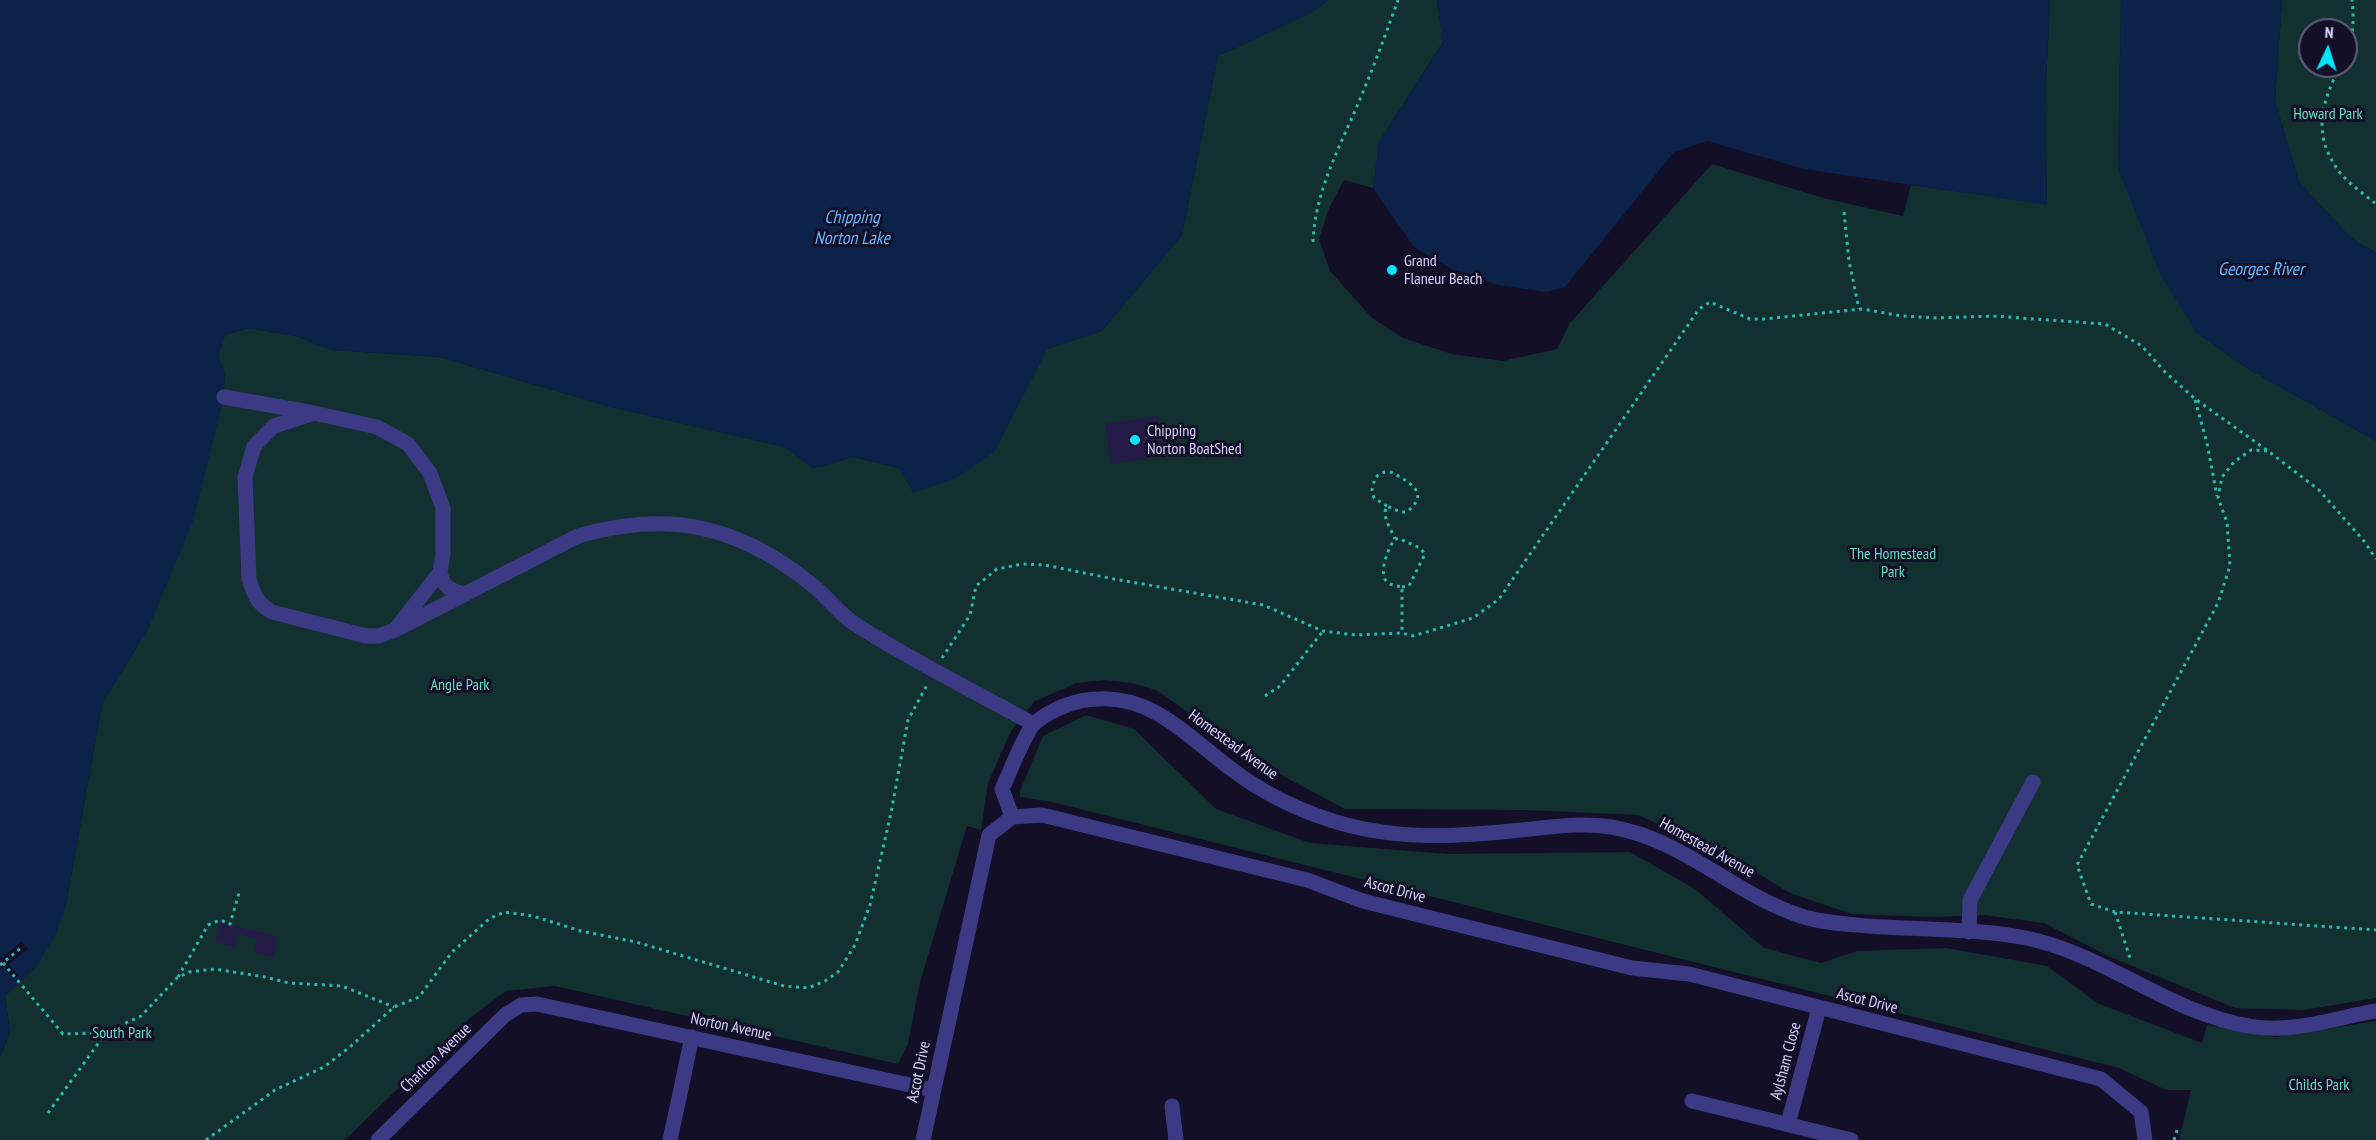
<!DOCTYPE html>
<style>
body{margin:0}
#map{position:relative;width:2376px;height:1140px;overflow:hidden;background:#130f26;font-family:"PT Sans Narrow",sans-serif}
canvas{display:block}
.north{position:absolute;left:2298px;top:18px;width:60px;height:60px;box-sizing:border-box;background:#130f26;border:2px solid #625e7d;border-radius:50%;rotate:4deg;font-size:16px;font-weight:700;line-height:24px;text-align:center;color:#d9d4ff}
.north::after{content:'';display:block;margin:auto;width:21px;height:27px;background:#00e5ff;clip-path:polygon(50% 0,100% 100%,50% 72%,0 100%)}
</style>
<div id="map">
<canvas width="2376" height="1140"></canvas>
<div class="north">N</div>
</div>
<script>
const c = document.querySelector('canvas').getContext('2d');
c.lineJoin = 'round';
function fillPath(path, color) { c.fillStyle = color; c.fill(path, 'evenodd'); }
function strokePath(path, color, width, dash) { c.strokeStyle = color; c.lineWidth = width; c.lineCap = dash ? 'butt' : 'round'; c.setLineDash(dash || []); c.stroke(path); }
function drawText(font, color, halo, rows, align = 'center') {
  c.font = font + ' "PT Sans Narrow",sans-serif'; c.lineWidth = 6; c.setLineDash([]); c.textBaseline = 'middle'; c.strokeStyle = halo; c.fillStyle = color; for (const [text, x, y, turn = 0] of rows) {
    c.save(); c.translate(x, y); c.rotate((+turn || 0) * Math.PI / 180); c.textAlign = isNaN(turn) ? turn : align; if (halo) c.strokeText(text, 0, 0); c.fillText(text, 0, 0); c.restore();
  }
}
const green = new Path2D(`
 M1328,0H1437L1443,42L1379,142L1373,188L1344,180L1329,208L1319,239L1330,271L1372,318L1403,338L1452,354L1503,361L1557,349L1570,323L1712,164L1823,198L1903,216L1911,185L2047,204L2045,104L2050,0H2121L2118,169L2196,332L2245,367L2376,441V998L2304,1010L2235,1008L2108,956L2044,923L1984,915L1929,917L1852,914L1790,893L1728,855L1638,815L1525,810L1345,809L1272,770L1156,690L1132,683L1104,680L1077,683L1035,701L1011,731L988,783L981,830L967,826L920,982L908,1044L898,1064L555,986L506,991L470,1018L345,1140H0V1057L10,1032L5,996L37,966L66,905L102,704L149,627L218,355L225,335L249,328L296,336L332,350L440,357L611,407L785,447L812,468L824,466L853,457L899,468L914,493L994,452L1047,349L1102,331L1182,235L1218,56L1310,13Z
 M2282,0H2376V253L2350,237L2299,182L2275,101ZM2310,30H2346V66H2310Z
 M1086,715L1134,729L1216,809L1310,843L1448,854L1630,852L1695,889L1764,948L1821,963L1857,951L1946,948L2047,966L2097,1003L2202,1043L2207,1025L2275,1037L2376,1021V1140H2179L2191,1090H2166L2119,1068L1052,802L1020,797V791L1043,736Z`);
const water = new Path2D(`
 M0,0H1328L1311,13L1218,56L1182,235L1102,331L1047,349L994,452L958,477L914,493L899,468L853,457L824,466L812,468L784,447L611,407L440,357L332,350L296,336L249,328L225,335L218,355L225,374L224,397L193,521L149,627L102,704L66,905L55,936L37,966L5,996L10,1032L0,1056Z
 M1437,0H2050L2045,104L2047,205L1804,169L1707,141L1674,152L1565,287L1547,292L1498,285L1452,269L1414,247L1373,188L1379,142L1443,43Z
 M2121,0H2282L2275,101L2299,182L2350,237L2376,253V441L2245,367L2196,332L2160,274L2118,169Z`);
const pier = new Path2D(`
 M22,941L28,949L9,964L18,976L14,980L4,967L0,970V959Z`);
const building = new Path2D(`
 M1158,416L1164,456L1111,464L1105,424Z
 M220,922L278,937L273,957L253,952L257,939L238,934L235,947L215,942Z`);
const path = new Path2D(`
 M2346,53C2354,35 2354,19 2352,0
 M2340,66C2321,105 2311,135 2341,174C2351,185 2365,195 2376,204
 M1844,212L1849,261L1859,309
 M1313,242C1315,190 1341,145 1360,99C1374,66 1386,33 1398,0
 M2195,400L2207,443L2217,496
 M2267,451L2251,450L2234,462L2222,477L2218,498L2227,522L2230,566L2218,603L2077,865L2091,904L2115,912L2376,930
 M1387,506L1374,498L1372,490L1375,478C1378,475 1382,472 1387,472C1392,471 1396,475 1400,477C1417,487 1426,496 1407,512H1400L1387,506C1381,516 1391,529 1395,539
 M1402,587L1409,586L1425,554L1420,548L1398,538L1394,540C1388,549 1378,573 1387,582C1390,585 1398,586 1402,587V633
 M942,658L970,615L976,586L997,569L1022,564L1045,565L1114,579L1263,605L1323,631L1355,635L1402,633L1413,636L1473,618L1499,599L1699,309L1710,302L1750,319H1764L1862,309L1902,316L1937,318L1993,316L2105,324L2142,346L2165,372L2194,398L2268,451L2319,490L2364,541L2376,559
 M1265,696L1280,686L1323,631
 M2115,912L2131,961
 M3,963L63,1034L97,1033L114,1028
 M0,965L21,948
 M178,977L208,925L220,920L230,924L239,893
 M48,1113L100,1041L117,1027L141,1016L177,978L189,972L215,969L265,977L289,983L342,986L394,1007
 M206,1140L275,1090L324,1067L351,1046L394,1007L419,997L452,952L489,919L504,912L533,916L581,931L636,942L784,986L808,988L825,981L838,972L855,945L870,905L891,813L908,720L927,685
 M2174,1140L2177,1130`);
const minor = new Path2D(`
 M224,397L309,412
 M440,572C442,586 451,591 464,594
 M395,630L440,572L443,554V508L430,473L408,444L377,427L314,413L274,426L254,446L245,477L249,579C254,596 258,604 272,612L366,636H379L395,630L578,536C668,510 738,525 811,584C827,596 838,613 855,624C912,661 974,691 1033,724
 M1012,817L1002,789C1009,775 1025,731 1036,722C1052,709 1077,699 1098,699C1156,696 1191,740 1234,771C1262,792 1294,808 1327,819C1392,841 1455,837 1521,830C1550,827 1582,822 1611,827C1684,839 1733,894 1801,916C1823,923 1846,924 1868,926C1920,930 1974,928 2026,938C2105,954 2169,1013 2249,1026C2291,1034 2335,1018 2376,1011
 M1969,932L1970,900L2033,782
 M1692,1101L1851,1140
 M1172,1106L1176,1140
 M1788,1124L1819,1008
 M378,1140L505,1015L521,1005L537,1004L933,1090
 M670,1140L692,1037
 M923,1140L989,835L1012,817L1042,815L1307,880L1363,901L1632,968L1689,974L2101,1079L2141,1112L2145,1140`);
const markers = [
 [1392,270,6,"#00e5ff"],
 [1135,440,6,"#00e5ff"]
];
const parkNames = [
 ["Howard Park",2328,114],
 ["The Homestead",1893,554],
 ["Park",1893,572],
 ["Angle Park",460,685],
 ["South Park",122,1033],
 ["Childs Park",2319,1085]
];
const poiNames = [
 ["Grand",1404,261],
 ["Flaneur Beach",1404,279],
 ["Chipping",1147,431],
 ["Norton BoatShed",1147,449]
];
const streetNames = [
 ["Homestead Avenue",1233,745,36],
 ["Homestead Avenue",1707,848,29],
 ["Ascot Drive",1395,890,15],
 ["Ascot Drive",1867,1001,14],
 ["Norton Avenue",731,1027,12],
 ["Charlton Avenue",436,1058,-44],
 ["Aylsham Close",1786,1061,-75],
 ["Ascot Drive",919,1072,-78]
];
const waterNames = [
 ["Chipping",852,218],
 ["Norton Lake",852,239],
 ["Georges River",2261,270]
];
fillPath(green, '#12302f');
fillPath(water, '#0c2248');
fillPath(pier, '#130f26');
fillPath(building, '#241b47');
strokePath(path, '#2fb8b0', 3, [3, 4.5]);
strokePath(minor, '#3d3a85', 15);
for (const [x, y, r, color] of markers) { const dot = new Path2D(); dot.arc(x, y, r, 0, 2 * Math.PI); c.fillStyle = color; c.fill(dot); strokePath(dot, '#130f26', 2); }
drawText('16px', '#5fe0c0', '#130f26', parkNames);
drawText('16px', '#d9d4ff', '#130f26', poiNames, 'left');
drawText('16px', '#d9d4ff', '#130f26', streetNames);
drawText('italic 18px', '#62b6ff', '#130f26', waterNames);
</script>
